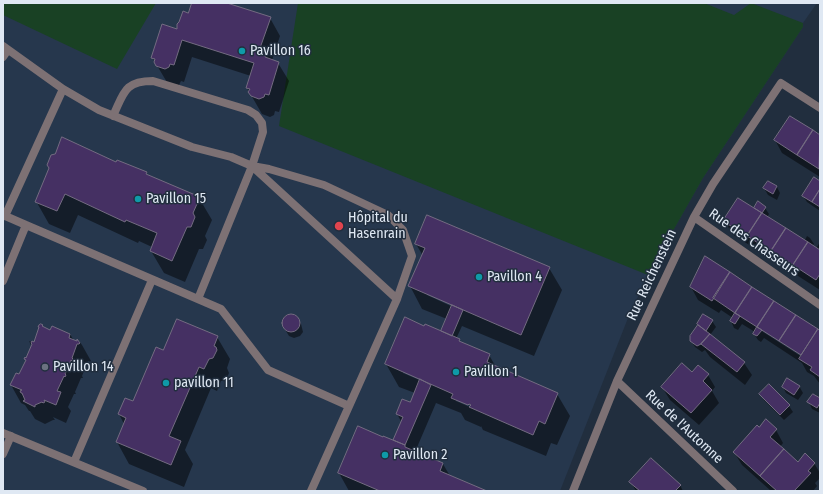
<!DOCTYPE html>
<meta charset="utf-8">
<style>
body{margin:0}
#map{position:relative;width:823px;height:494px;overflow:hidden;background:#212e3e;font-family:"Fira Sans Condensed",sans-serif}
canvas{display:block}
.frame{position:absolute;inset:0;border:4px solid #dfe8f3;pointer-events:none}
</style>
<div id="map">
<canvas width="823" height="494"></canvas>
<div class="frame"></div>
</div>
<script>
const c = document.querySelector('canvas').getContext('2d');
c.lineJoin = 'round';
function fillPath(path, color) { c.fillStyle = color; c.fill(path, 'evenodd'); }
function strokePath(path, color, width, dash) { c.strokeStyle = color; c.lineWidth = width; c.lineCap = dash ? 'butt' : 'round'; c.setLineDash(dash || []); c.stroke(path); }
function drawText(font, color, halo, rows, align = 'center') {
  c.font = font + ' "Fira Sans Condensed",sans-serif'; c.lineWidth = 3; c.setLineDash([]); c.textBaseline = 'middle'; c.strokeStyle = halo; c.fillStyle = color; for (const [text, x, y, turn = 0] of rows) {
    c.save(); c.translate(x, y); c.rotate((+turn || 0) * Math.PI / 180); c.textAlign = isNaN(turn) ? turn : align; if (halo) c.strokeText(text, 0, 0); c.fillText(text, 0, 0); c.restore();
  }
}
const built = new Path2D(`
 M3,3H817L803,23V27L703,178L648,275L628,318L560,491H3Z`);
const green = new Path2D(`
 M3,3H156L117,69L3,15Z
 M298,3H704L734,15L751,3L803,23V27L703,178L648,275L279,126Z`);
const shadow = new Path2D(`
 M193,3H224L270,18L280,36L272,60L278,63L289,81L279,112L275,111L274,115L270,117L262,114L247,88L251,76L192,57L184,82L181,81L179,85L176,87L168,84L152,57L178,30L189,14Z
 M790,117L820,137V177L782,153L775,140Z
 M117,163L146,173L148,176L199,198L212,220L205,236L207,240L203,249H199L185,282L164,273L151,251L152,247L139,241L138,243L78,215L70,233L49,224L36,201Z
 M768,182L777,187L780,193L777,200L768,195L764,188Z
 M820,182V211L807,202L803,196Z
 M765,208L769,214L767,217L807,243L805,240L807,236L810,238L814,244L812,246L819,251L817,247L820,242V290L732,234L725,221L757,212Z
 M416,244L549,268L562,290L534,356L462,326L456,339L460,342L489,355L496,367L557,394L570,416L557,445L551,443L546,456L483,430L481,426V427L465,420L461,413L436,403L415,452L443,464L450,476L485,491H349L339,473L383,438L394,441L402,423L397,414L410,404L415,393L399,387L386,364L405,319L425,327L441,332L447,319L422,309L410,286L423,256ZM427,293L453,304V307L427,295ZM403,371L425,381L424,382L403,373ZM456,399L473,406L472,408L456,401Z
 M705,258L820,332V384L814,376L807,372L802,363L764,338L761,342L758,340L754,334L755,332L742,324L738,330L734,328L731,321L733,318L721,310L719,313L698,300L691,287ZM757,325L806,357L805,359L760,330L756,327Z
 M292,314L298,318L301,324L303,332L300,336L294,338L289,336L283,326L282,320L286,315Z
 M712,321L716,327L710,335L744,363L752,375L745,385L710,357L705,350L702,352L695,347L691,340V336L699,326L698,324Z
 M42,326L43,328L50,331L70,334L74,341L77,342L79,341L82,345L91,361H90L91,362L88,361L82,376L83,378H81L75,392L76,394H74L68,407L71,411L66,423L53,417L55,420H53L45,424L35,419L30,411H29L25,405L21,403L11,385L20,376L26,361L25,359H27L32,347L29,341L34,343Z
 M217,337L230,359L227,368L229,373L226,380L221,381L217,391L211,388L185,450L193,464L184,487L129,464L117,442L124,424L119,414L134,402L164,352Z
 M692,373L708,375L715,387L712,391L719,403L699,425L670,400L662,387Z
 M799,386L803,393L798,400L786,393L783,387Z
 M761,394L789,406L793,412L784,420L764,400Z
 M820,399V413L812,409L809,402Z
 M759,428L776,430L783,443L780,447L798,463H814L820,473V478L815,483L817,486L813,491H771L742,465L734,452Z
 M631,482L680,485L683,491H636Z`);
const building = new Path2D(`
 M192,3H227L271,17L260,48L266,49L267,52L265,57L279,62L269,95L265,94L264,97L259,99L251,96L248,92L250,89L246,88L254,63L182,40L174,65L170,64L169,67L165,69L156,66L154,62L155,59L151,58L162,24L177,29V24L179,22L183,11L188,13Z
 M790,116L813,130L797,155L774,140Z
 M813,130L820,135L819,169L797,155Z
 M62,137L116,162L117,160L147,172L146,174L200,197L193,213L195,217L191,227H187L172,261L150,251L157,233L126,220L125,222L65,194L57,211L35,202L49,168L47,165L51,155L55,154Z
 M814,177L820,181V189L812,202L802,196Z
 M768,181L777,186L773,194L763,188Z
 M820,189V207L812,202Z
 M738,198L762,213L747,236L723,221Z
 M758,201L766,207L762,213L754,208Z
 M762,213L786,228L771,251L747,236Z
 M427,215L550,267L521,335L408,286L425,248L415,244Z
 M786,228L808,242L793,265L771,251Z
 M808,242L820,250V274L816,280L793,265Z
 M705,256L730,272L712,301L690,287Z
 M730,272L752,287L735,313L713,298Z
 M752,287L774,301L757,327L735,313Z
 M774,301L796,315L779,341L757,327Z
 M452,305L463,310L452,336L441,331Z
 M735,313L740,316L735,324L730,321Z
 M282 323a9 9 0 1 1 18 0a9 9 0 1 1-18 0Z
 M703,314L713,320L706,331L697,324Z
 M796,315L818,329L801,355L779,341Z
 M405,317L424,326L425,324L460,339L459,341L490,354L487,362L558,393L545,424L539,421L533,435L469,407L471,405L469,404L468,405L451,398L453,394L385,364Z
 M177,319L218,336L214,346L216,347L217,350L213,358L209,359L204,369L199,367L169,436L181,441L171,465L116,442L126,418L118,414L125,398L133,401L156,347L163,350Z
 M41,324L43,325L42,326L50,330L52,326L70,334L69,338L77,341V339L80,343L79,344H77L72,358L73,359L72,361L71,360L65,374L66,375L65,377L64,376L57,391L61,392L56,405L44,400L45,402L43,403L42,402L35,405V407L23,401L25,400L22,393H21L20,391L22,390L10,385L16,373L19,374L26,360L24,359L25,357L26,358L32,344L31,343L32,341L34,342L39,327H38L39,325Z
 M698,325L710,334L701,344L697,346L690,341V336Z
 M757,327L762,330L757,336L753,334Z
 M818,329L820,331V377L810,370L812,367L799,359Z
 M710,334L745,362L737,372L701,344Z
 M682,363L692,372L698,365L709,374L703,381L712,390L691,413L661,387Z
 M787,378L800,386L794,395L782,387Z
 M420,379L431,385L405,445L393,440L403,417L396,414L402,399L410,402Z
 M769,384L790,405L780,415L759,394Z
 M813,394L820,398V403L817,408L807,402Z
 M766,419L777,429L770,437L784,449L760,476L733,452L757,425L759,427Z
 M358,426L383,437V436L405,445V447L443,463L440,471L487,491H380L338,473Z
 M784,449L798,462L805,453L815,463L808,471L811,473L794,491H777L760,476Z
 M651,458L681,485L675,491H640L629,482Z`);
const lane = new Path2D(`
 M3,46L63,89L99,110L192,147L231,157L252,166L269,169L324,185L388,215L403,230L412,256L397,299L311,491
 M3,57L8,50
 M113,116C124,93 124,81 153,81L248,110L256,115L262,123L263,132L252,166L198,299
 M253,167L397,299
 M3,215L26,225
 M5,216L63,89
 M3,281L26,225L221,309L268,370L349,406
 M3,433L143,491
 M3,454L11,436
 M74,462L152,280`);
const street = new Path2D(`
 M694,217L820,305
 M617,381L733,491
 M573,491L617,381L694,217L713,184L781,83L820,108`);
const markers = [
 [242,51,4,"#0f9aa8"],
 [138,199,4,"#0f9aa8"],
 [339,226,5,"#e0444e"],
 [479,277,4,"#0f9aa8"],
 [45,367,4,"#6b7280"],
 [456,372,4,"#0f9aa8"],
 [166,383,4,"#0f9aa8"],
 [385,455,4,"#0f9aa8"]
];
const poiNames = [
 ["Pavillon 16",250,51],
 ["Pavillon 15",146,199],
 ["Hôpital du",348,218],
 ["Hasenrain",348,234],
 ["Pavillon 4",487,277],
 ["Pavillon 14",53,367],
 ["Pavillon 1",464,372],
 ["pavillon 11",174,383],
 ["Pavillon 2",393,455]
];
const streetNames = [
 ["Rue des Chasseurs",754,243,35],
 ["Rue Reichenstein",652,275,-65],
 ["Rue de l'Automne",684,427,43]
];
fillPath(built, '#26374d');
fillPath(green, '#194124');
fillPath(shadow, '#0007');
fillPath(building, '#453063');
strokePath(building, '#736b81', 1);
strokePath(lane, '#7d7174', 8);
strokePath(street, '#7d7174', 8);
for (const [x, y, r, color] of markers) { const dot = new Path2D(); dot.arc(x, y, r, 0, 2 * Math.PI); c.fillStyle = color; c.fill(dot); strokePath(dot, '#212e3e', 1.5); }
drawText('14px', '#dfe8f3', '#212e3e', poiNames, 'left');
drawText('14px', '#dfe8f3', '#212e3e', streetNames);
</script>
